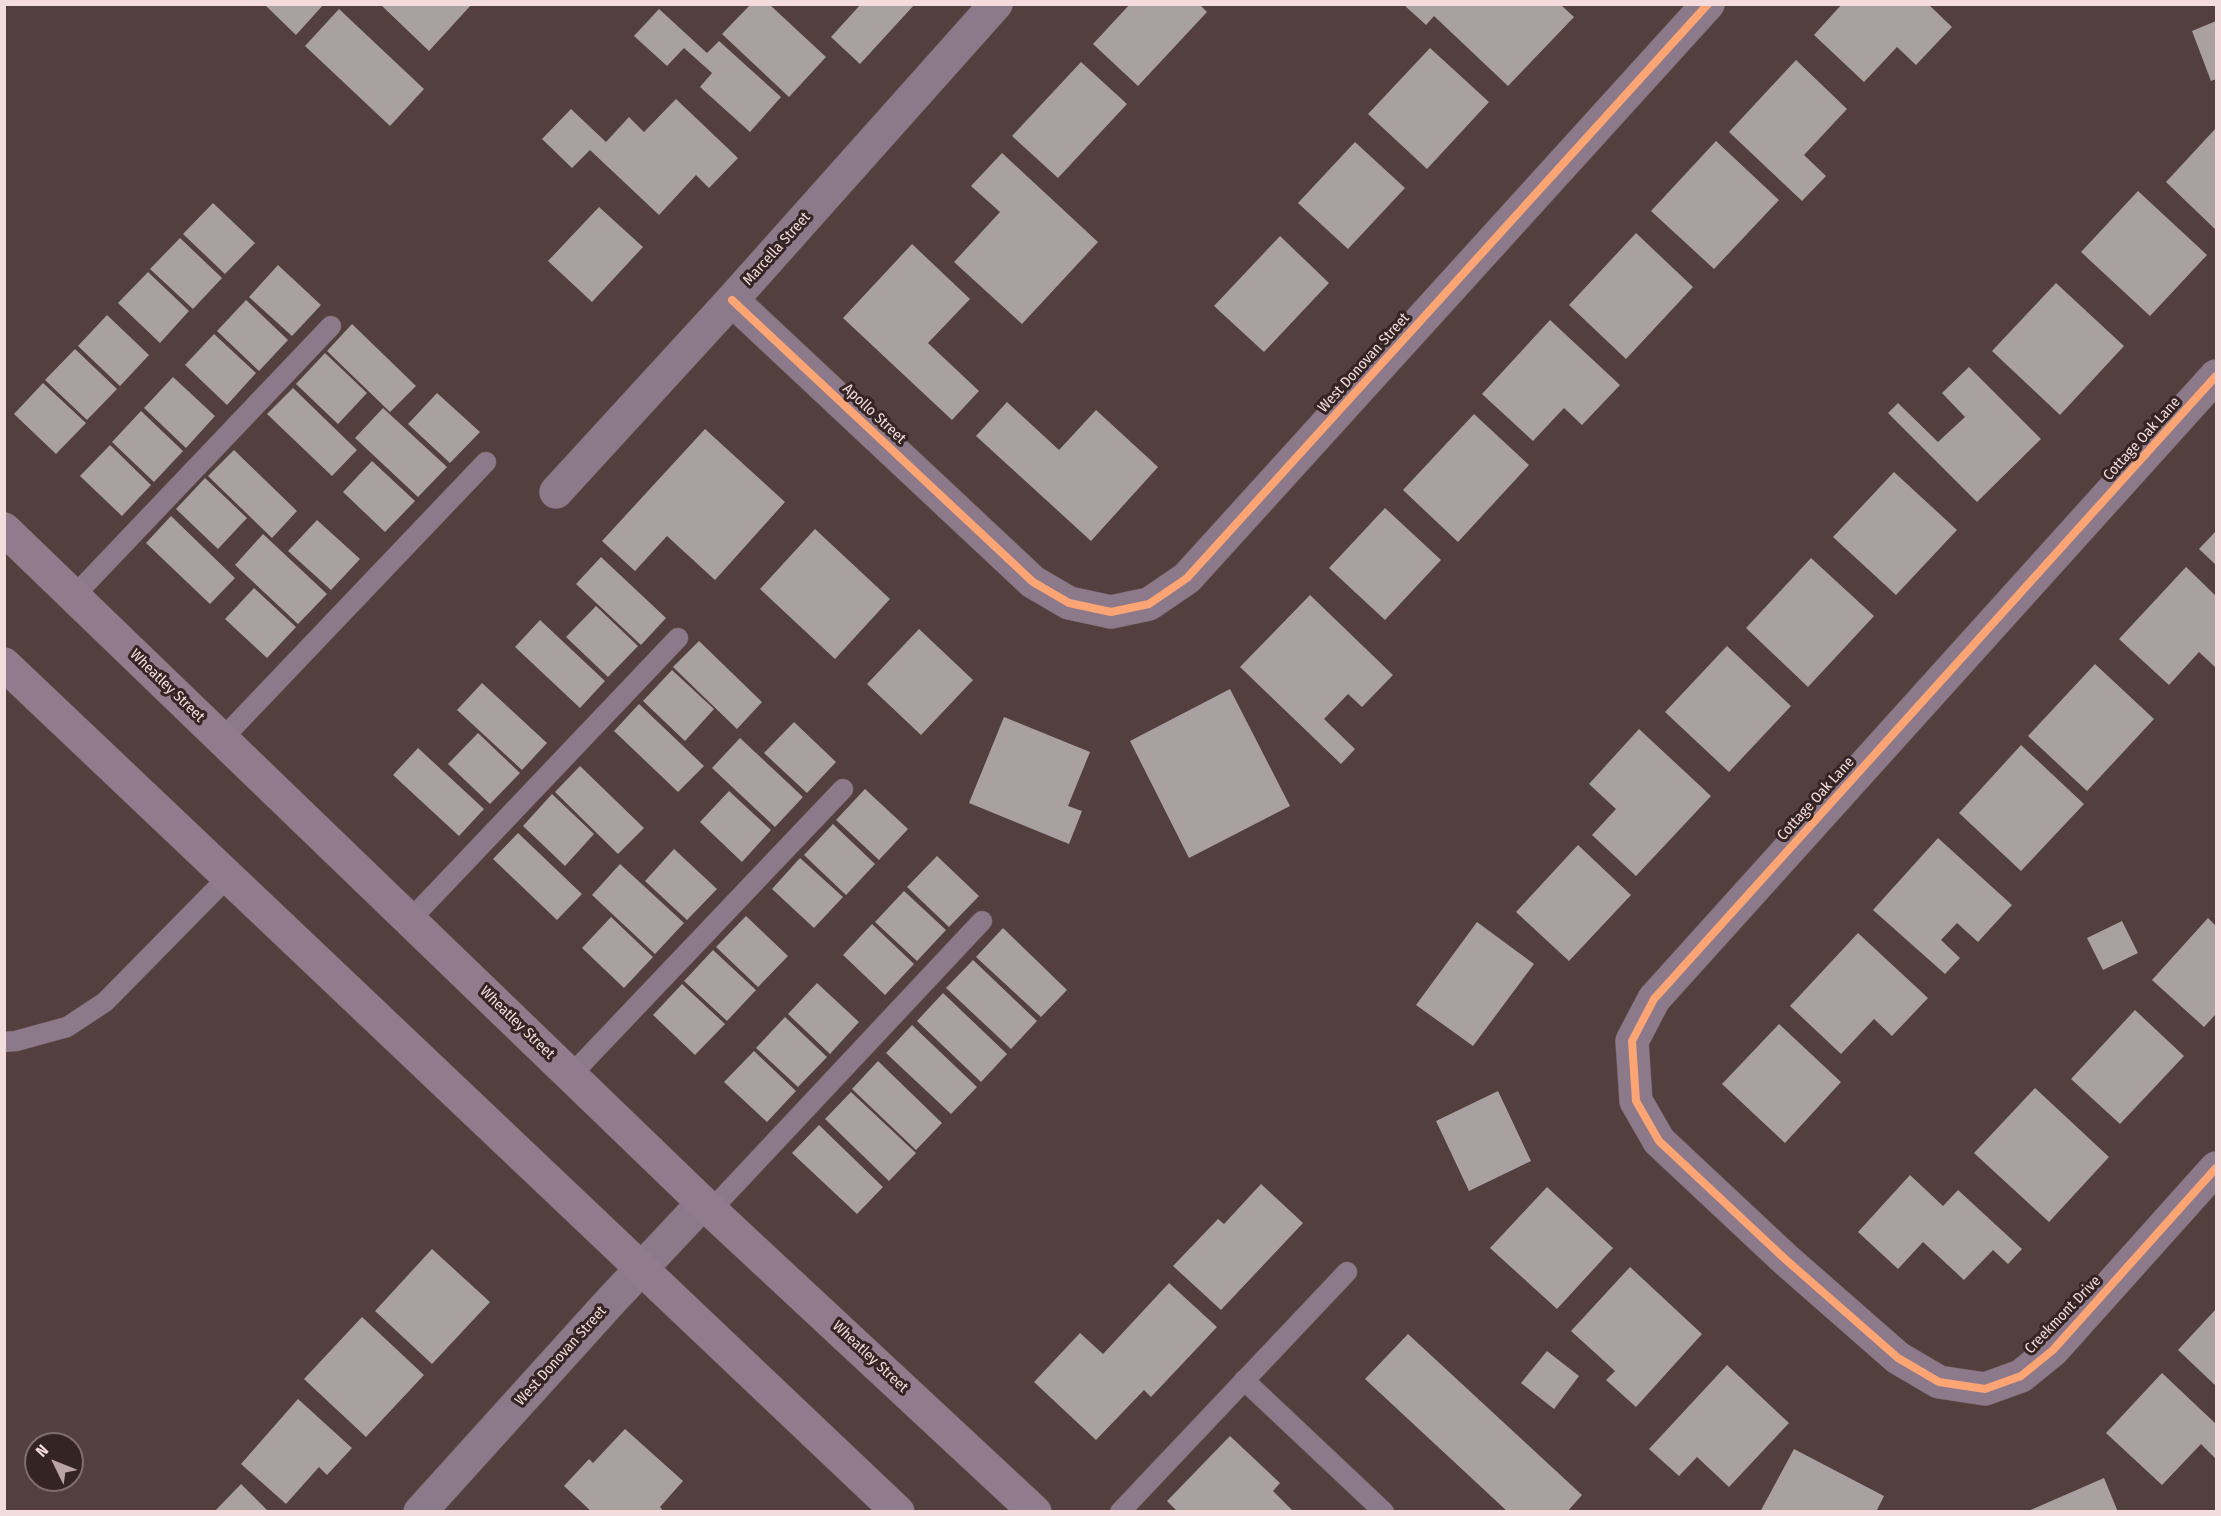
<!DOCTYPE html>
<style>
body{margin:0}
#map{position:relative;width:2221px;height:1516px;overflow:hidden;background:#523f3e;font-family:"Fira Sans Condensed",sans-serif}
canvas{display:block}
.frame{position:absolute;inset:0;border:6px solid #f3dcdb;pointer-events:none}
.north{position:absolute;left:24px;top:1432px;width:60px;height:60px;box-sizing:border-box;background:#342423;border:2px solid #806e6d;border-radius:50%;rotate:313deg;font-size:16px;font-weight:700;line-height:24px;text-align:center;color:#f3dcdb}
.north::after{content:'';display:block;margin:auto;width:21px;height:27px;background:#bba5a4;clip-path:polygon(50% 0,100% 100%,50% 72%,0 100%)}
</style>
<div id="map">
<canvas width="2221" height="1516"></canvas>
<div class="frame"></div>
<div class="north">N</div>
</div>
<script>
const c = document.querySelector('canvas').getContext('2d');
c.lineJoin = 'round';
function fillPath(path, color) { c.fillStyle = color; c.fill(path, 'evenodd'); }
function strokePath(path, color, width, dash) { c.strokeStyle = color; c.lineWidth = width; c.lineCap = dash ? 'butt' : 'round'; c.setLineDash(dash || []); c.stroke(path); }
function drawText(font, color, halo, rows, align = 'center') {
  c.font = font + ' "Fira Sans Condensed",sans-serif'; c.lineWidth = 6; c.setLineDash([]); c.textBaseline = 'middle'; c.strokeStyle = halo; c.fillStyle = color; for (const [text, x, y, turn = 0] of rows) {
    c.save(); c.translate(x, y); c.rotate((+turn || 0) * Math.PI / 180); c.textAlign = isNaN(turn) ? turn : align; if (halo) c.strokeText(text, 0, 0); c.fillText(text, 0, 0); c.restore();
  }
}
const building = new Path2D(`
 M264,4H324L296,35Z
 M380,4H472L429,51Z
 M861,4H915L860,64L831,37Z
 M1130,4H1199L1207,12L1138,86L1093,44Z
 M1842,4H1928L1952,27L1916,65L1897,47L1864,82L1814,35Z
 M750,5H770L826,57L789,97L722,34Z
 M1404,5H1561L1574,17L1508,86L1434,16L1426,25Z
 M339,9L424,89L390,126L305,46Z
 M659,9L707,53L719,41L781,97L750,132L700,87L712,73L684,48L667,66L634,36Z
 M2216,21V79L2211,81L2192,31Z
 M1430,48L1489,102L1427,169L1368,114Z
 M1796,60L1847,109L1804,155L1826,176L1802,201L1729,132Z
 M1081,62L1127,104L1058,178L1012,136Z
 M676,99L738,158L709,188L696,175L659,215L590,150L572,168L542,139L571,109L606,142L629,117L644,132Z
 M2216,128V230L2166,182Z
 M1716,141L1779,200L1714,269L1651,211Z
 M1355,142L1405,188L1348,249L1298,203Z
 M1002,153L1098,242L1022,324L954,262L1000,212L971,186Z
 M2138,191L2207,255L2150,316L2081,252Z
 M213,203L255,243L225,274L183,234Z
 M599,207L643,247L592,302L548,261Z
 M1636,233L1693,287L1626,359L1569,305Z
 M1280,236L1329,283L1264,352L1214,306Z
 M180,238L222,278L193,309L150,269Z
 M912,244L970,299L928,343L979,391L952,420L843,318Z
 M278,265L321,305L292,336L249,297Z
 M148,272L189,311L160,343L118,303Z
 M2056,283L2124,346L2060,415L1992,351Z
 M246,300L288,340L259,371L217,331Z
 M107,315L149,355L120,386L78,346Z
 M1550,320L1620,385L1582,425L1564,408L1533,441L1482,394Z
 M352,324L416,386L390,412L327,351Z
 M214,334L256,373L227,405L185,365Z
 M75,349L117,389L87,420L45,380Z
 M325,353L367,393L338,424L296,384Z
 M1969,367L2041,439L1977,502L1888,413L1898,403L1938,442L1965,417L1942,393Z
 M173,377L215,416L186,448L144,408Z
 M43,383L86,423L56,454L14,414Z
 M293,388L357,450L332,476L267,414Z
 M437,393L480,432L450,463L408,424Z
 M1007,402L1059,450L1096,410L1158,467L1091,541L976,436Z
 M383,408L447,467L418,497L355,438Z
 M141,411L183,451L154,482L112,442Z
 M1474,414L1529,465L1458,542L1403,490Z
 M705,429L785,502L715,580L667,536L635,571L602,541Z
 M110,445L151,485L122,516L80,476Z
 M234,450L297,511L272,538L208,476Z
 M372,461L415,501L385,532L343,492Z
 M1894,472L1957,530L1896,595L1833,537Z
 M205,478L247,518L218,549L176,509Z
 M1385,508L1441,560L1385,620L1329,568Z
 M171,516L235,578L210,604L146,543Z
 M317,520L360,559L331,590L288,551Z
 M815,529L890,599L835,659L760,589Z
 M2216,531V565L2199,549Z
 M263,534L327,594L298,624L235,565Z
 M601,557L666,618L641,645L576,584Z
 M1811,558L1874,616L1808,687L1746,628Z
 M2186,567L2216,596V668L2199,652L2169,685L2119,639Z
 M254,588L296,627L267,658L225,619Z
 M1310,595L1393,675L1362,707L1348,694L1324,719L1355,749L1341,764L1240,667Z
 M596,606L638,646L608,677L566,637Z
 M540,620L605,681L580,708L515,647Z
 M919,629L973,680L921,735L867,684Z
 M699,641L762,702L737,729L673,667Z
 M1727,646L1791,706L1729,772L1665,712Z
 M2095,664L2154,719L2087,791L2028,736Z
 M672,670L714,709L685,741L643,701Z
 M482,683L547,743L522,770L457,710Z
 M1230,689L1290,806L1189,858L1130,741Z
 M639,704L704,766L678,792L614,731Z
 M1004,717L1090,752L1068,806L1082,811L1069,844L969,803Z
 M794,722L836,762L807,793L764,753Z
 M1639,729L1711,796L1636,876L1592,835L1616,809L1589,784Z
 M478,733L520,773L490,804L448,764Z
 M740,738L803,797L775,827L712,768Z
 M2021,745L2084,804L2021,871L1959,813Z
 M418,748L484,809L459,836L393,775Z
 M580,766L644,828L618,854L555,792Z
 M865,789L908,829L879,860L836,820Z
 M729,791L771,830L742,862L700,822Z
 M552,794L594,834L565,866L523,826Z
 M833,824L875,864L846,895L804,855Z
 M518,833L582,894L557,920L493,859Z
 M1938,838L2012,905L1978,942L1957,923L1941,940L1960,958L1945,974L1873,910Z
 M1578,845L1631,895L1569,961L1516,912Z
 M674,849L717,889L687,920L645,881Z
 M937,856L979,896L949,927L907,887Z
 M800,858L843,897L814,928L772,889Z
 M620,864L684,923L655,954L592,895Z
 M904,891L946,930L917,961L875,922Z
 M746,916L788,956L758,987L716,947Z
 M611,917L653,957L624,988L582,948Z
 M2208,918L2216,926V1014L2204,1027L2152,980Z
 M2122,921L2138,953L2103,970L2087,938Z
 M1477,922L1534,964L1473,1046L1416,1005Z
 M872,924L914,964L885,995L843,955Z
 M1003,928L1067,990L1041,1017L976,957Z
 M1858,933L1928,998L1892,1036L1874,1019L1841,1054L1790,1006Z
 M713,950L756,990L727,1021L684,981Z
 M973,960L1037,1021L1011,1049L946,988Z
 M817,983L859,1022L830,1054L788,1014Z
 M682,984L725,1024L695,1055L653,1015Z
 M943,993L1007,1054L981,1082L917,1021Z
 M2135,1010L2184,1056L2120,1124L2071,1079Z
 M785,1017L827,1057L798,1087L756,1048Z
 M1779,1024L1841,1082L1785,1143L1722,1084Z
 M912,1025L977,1087L951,1114L886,1053Z
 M754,1051L796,1091L767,1122L724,1082Z
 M878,1061L942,1123L916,1150L852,1089Z
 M2035,1088L2109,1157L2049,1222L1974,1153Z
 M1498,1091L1531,1161L1469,1191L1436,1121Z
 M851,1092L916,1153L889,1181L825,1119Z
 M819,1125L883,1187L857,1214L792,1153Z
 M1910,1175L1943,1206L1958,1190L2022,1249L2008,1264L1993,1250L1964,1280L1923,1242L1898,1269L1858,1232Z
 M1261,1184L1303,1223L1221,1310L1173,1266L1218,1219L1224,1224Z
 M1547,1187L1613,1248L1557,1309L1490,1248Z
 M432,1249L490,1302L432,1364L375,1311Z
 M1630,1267L1702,1334L1636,1407L1606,1380L1615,1371L1571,1331Z
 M1169,1283L1217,1327L1151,1397L1144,1390L1096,1440L1034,1382L1080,1333L1103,1354Z
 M2216,1309V1386L2178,1350Z
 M362,1317L424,1375L366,1437L304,1379Z
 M1408,1334L1582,1495L1567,1512H1508L1365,1379Z
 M1547,1351L1579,1376L1554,1409L1521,1383Z
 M1727,1365L1789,1423L1729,1487L1697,1457L1679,1476L1649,1449Z
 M2162,1373L2216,1424V1459L2201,1444L2162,1485L2106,1433Z
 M298,1399L352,1448L327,1475L319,1467L286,1504L241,1464Z
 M625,1429L683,1481L660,1507L664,1512H592L564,1486L589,1459L593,1463Z
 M1230,1436L1280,1483L1273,1491L1294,1512H1178L1167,1501Z
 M1794,1449L1884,1496L1876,1512H1760Z
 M2104,1478L2118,1512H2026Z
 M241,1484L269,1512H214Z`);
const lane = new Path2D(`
 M74,596L331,326
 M222,739L486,462
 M410,920L678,638
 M4,1042L16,1041L67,1027L105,1002L228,877
 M571,1075L843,789
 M711,1210L982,921
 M1244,1380L1384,1512
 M1120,1512L1347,1272`);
const street = new Path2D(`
 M732,300L1033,582L1069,603L1111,612L1149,604L1187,578L1708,4
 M2216,376L1654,999L1632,1041L1636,1101L1659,1141L1785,1259L1898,1358L1939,1382L1985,1389L2021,1376L2053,1350L2216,1168
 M556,492L732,300L996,4
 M420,1512L609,1303L703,1203`);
const secondary = new Path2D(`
 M4,529L703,1203L1035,1512
 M4,664L898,1512`);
const cycleway = new Path2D(`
 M732,300L1033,582L1069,603L1111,612L1149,604L1187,578L1708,4
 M2216,376L1654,999L1632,1041L1636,1101L1659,1141L1785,1259L1898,1358L1939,1382L1985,1389L2021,1376L2053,1350L2216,1168`);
const streetNames = [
 ["Marcella Street",777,249,-48],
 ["West Donovan Street",1364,363,-48],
 ["Apollo Street",874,414,43],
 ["Cottage Oak Lane",2142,439,-48],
 ["Wheatley Street",167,686,44],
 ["Cottage Oak Lane",1816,799,-48],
 ["Wheatley Street",517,1023,44],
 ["Creekmont Drive",2063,1315,-46],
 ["West Donovan Street",561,1356,-48],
 ["Wheatley Street",870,1357,43]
];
fillPath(building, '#a9a1a0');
strokePath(lane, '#6d5d5c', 21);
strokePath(street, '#6d5d5c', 34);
strokePath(secondary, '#6d5d5c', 34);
strokePath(lane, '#8c7a8b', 20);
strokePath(street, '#8c7a8b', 33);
strokePath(secondary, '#917c8e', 33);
strokePath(cycleway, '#fda474', 8);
drawText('15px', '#f3dcdb', '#342423', streetNames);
</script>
